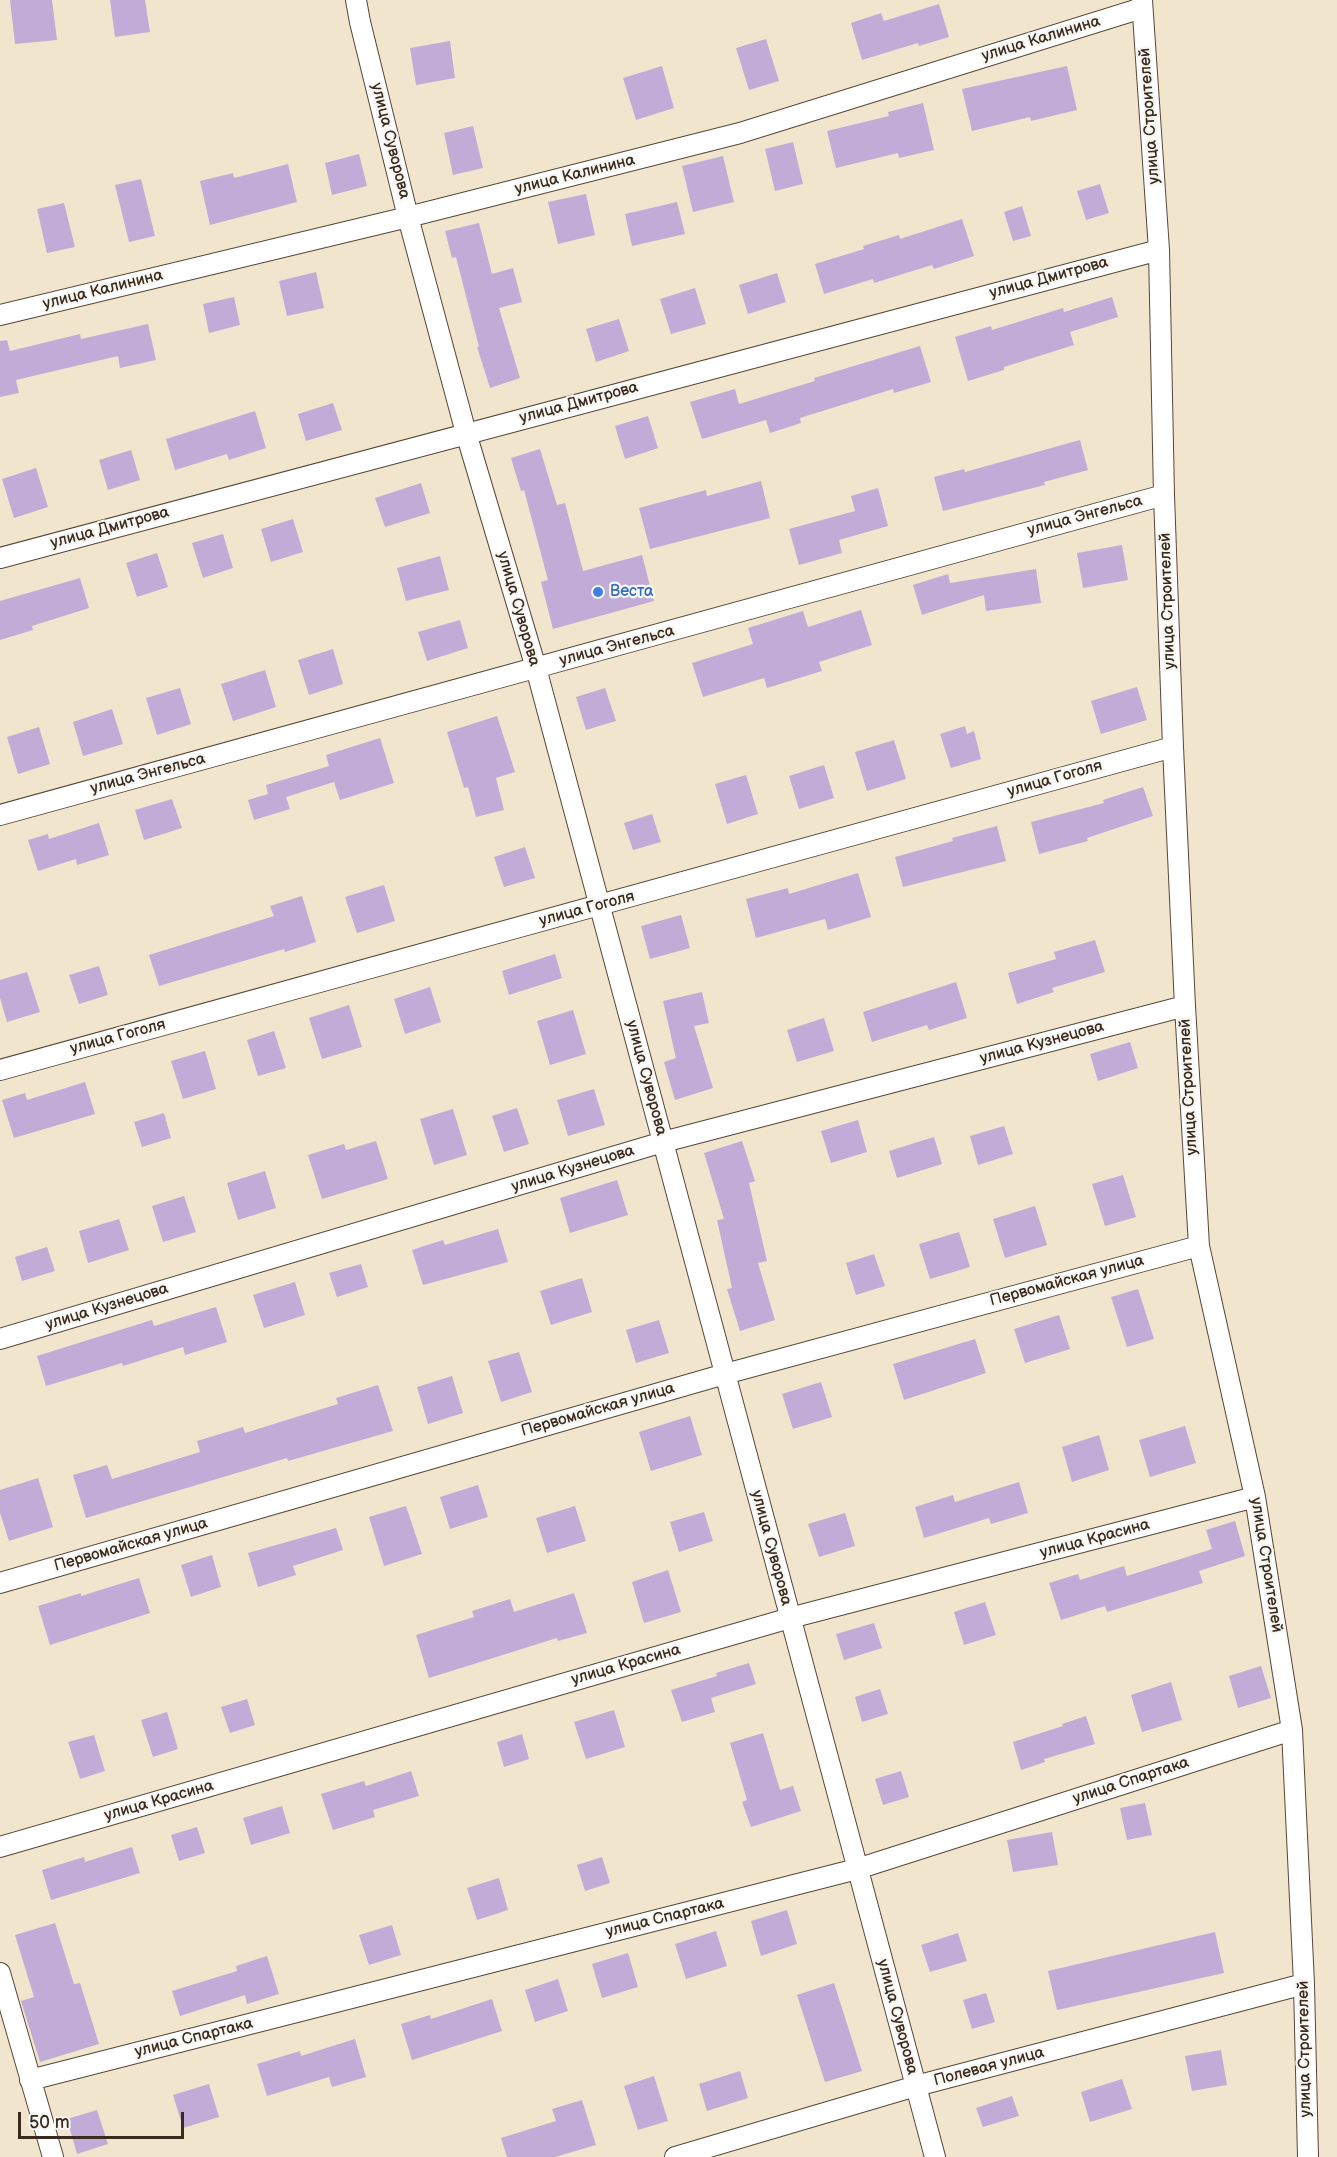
<!DOCTYPE html>
<meta charset="utf-8">
<style>
body{margin:0}
#map{position:relative;width:1337px;height:2157px;overflow:hidden;background:#f2e5ce;font-family:"Balsamiq Sans",sans-serif}
canvas{display:block}
.scale{position:absolute;left:18px;top:2112px;width:166px;height:27px;box-sizing:border-box;border:3px solid #3b2a1e;border-top:0;padding-left:8px;font-size:18px;line-height:21px;white-space:nowrap;color:#3b2a1e;-webkit-text-stroke:4px #f6f6f2;paint-order:stroke}
</style>
<div id="map">
<canvas width="1337" height="2157"></canvas>
<div class="scale">50 m</div>
</div>
<script>
const c = document.querySelector('canvas').getContext('2d');
c.lineJoin = 'round';
function fillPath(path, color) { c.fillStyle = color; c.fill(path, 'evenodd'); }
function strokePath(path, color, width, dash) { c.strokeStyle = color; c.lineWidth = width; c.lineCap = dash ? 'butt' : 'round'; c.setLineDash(dash || []); c.stroke(path); }
function drawText(font, color, halo, rows, align = 'center') {
  c.font = font + ' "Balsamiq Sans",sans-serif'; c.lineWidth = 4.5; c.setLineDash([]); c.textBaseline = 'middle'; c.strokeStyle = halo; c.fillStyle = color; for (const [text, x, y, turn = 0] of rows) {
    c.save(); c.translate(x, y); c.rotate((+turn || 0) * Math.PI / 180); c.textAlign = isNaN(turn) ? turn : align; if (halo) c.strokeText(text, 0, 0); c.fillText(text, 0, 0); c.restore();
  }
}
const building = new Path2D(`
 M10,0H52L57,40L15,44Z
 M110,0H145L150,32L115,37Z
 M939,4L949,37L919,46L918,43L862,60L851,23L881,13L884,21Z
 M766,39L779,81L749,90L736,48Z
 M450,41L455,78L416,85L410,48Z
 M662,66L674,108L636,120L623,78Z
 M1067,66L1077,110L1031,121L1030,117L972,131L962,89Z
 M923,103L934,150L899,158L898,153L836,168L827,131L889,116L888,112Z
 M473,126L483,168L453,175L444,133Z
 M793,142L803,184L775,191L765,149Z
 M359,154L367,186L332,195L325,163Z
 M723,156L734,202L693,212L682,166Z
 M288,164L297,202L210,225L200,181L233,173L234,178Z
 M141,179L155,236L129,242L115,185Z
 M1100,184L1109,213L1086,220L1077,191Z
 M586,194L595,235L558,244L548,202Z
 M677,202L685,234L632,246L625,214Z
 M64,203L75,247L47,253L37,209Z
 M1022,206L1031,236L1013,241L1004,212Z
 M962,219L974,256L934,269L932,265L874,283L873,279L824,294L815,264L864,249L863,246L899,235L900,239Z
 M479,223L492,274L513,268L522,302L499,308L520,378L490,388L477,347H479L456,257L452,258L445,231Z
 M316,272L324,308L287,316L279,281Z
 M777,273L786,302L748,314L739,285Z
 M695,288L706,324L671,334L660,299Z
 M234,297L240,325L209,333L203,304Z
 M1112,297L1118,317L1070,332L1074,345L1004,367V370L968,381L955,337L991,326L992,330L1063,308L1064,312Z
 M619,319L629,351L596,362L586,329Z
 M148,324L156,360L120,368L118,356L16,380L19,393L0,397V341L7,340L10,351L80,334L81,339Z
 M920,346L931,382L894,393L893,389L800,418L801,423L770,433L766,420L702,439L690,402L735,389L739,404L815,381L814,378Z
 M333,403L342,430L306,441L298,414Z
 M255,411L266,448L229,460L227,454L175,470L166,439Z
 M648,416L658,448L625,459L615,426Z
 M1080,440L1088,470L1044,482L1045,485L943,511L934,477L964,469L965,472Z
 M540,449L557,505L565,503L583,571L642,555L654,601L553,629L541,582L548,580L524,490L521,491L511,458Z
 M131,450L140,480L108,490L99,460Z
 M36,468L48,507L14,518L2,479Z
 M761,481L770,518L650,549L639,508L706,490L707,496Z
 M421,483L430,513L385,527L375,498Z
 M878,488L888,526L839,540L842,553L799,565L789,529L855,511L851,496Z
 M293,519L303,552L271,562L261,529Z
 M223,534L233,568L203,578L192,543Z
 M1122,545L1128,580L1083,588L1077,553Z
 M157,553L168,587L137,597L126,563Z
 M440,556L449,590L406,601L397,568Z
 M1036,569L1041,603L986,611L984,595L922,615L913,585L948,574L950,583Z
 M80,578L89,608L32,626L33,630L0,640V601Z
 M861,610L872,645L819,662L822,671L767,688L764,678L703,697L692,663L753,644L748,628L803,611L808,627Z
 M460,620L468,648L427,661L418,632Z
 M333,649L343,684L309,695L298,660Z
 M265,670L276,707L233,721L221,684Z
 M1137,687L1147,720L1101,734L1091,701Z
 M180,688L191,724L157,735L146,698Z
 M605,688L616,721L586,730L576,697Z
 M112,709L123,744L83,756L73,722Z
 M497,716L515,772L496,778L504,810L476,817L468,787L464,788L447,732Z
 M965,726L967,734L974,731L981,759L951,768L940,734Z
 M39,727L50,764L18,774L7,737Z
 M380,738L394,783L340,800L334,782L286,797L290,809L254,820L248,800L268,794L266,785L329,766L326,755Z
 M894,740L906,779L867,791L855,752Z
 M824,765L834,798L799,809L789,776Z
 M746,775L758,814L727,824L715,784Z
 M1143,787L1153,816L1087,838L1088,841L1039,854L1031,822L1104,803L1103,800Z
 M172,799L182,828L144,840L135,810Z
 M652,814L661,842L633,850L624,823Z
 M99,823L109,855L77,865L76,859L38,871L28,840L48,834L49,839Z
 M997,826L1006,861L903,887L895,857L953,841L952,838Z
 M525,847L535,878L504,887L494,857Z
 M858,873L871,917L828,930L825,919L756,938L746,899L788,888L789,894Z
 M384,885L395,921L357,933L345,897Z
 M302,896L316,942L285,952L284,949L159,986L149,955L274,916L270,906Z
 M681,915L690,948L650,959L641,926Z
 M1095,940L1105,972L1052,988L1054,992L1017,1004L1008,973L1056,959L1054,952Z
 M555,954L562,978L509,995L502,971Z
 M99,966L108,995L79,1004L69,975Z
 M27,972L40,1012L7,1022L0,998V980Z
 M956,982L967,1018L929,1030L927,1025L872,1042L863,1012Z
 M430,987L441,1022L405,1034L394,999Z
 M702,992L709,1023L694,1026L713,1088L675,1100L664,1062L676,1058L663,1001Z
 M349,1005L362,1047L322,1059L309,1018Z
 M573,1010L586,1054L550,1065L537,1021Z
 M824,1018L834,1051L797,1062L787,1030Z
 M274,1031L286,1068L258,1076L247,1040Z
 M1130,1042L1138,1068L1098,1081L1090,1054Z
 M205,1051L216,1089L183,1099L171,1061Z
 M85,1082L95,1114L14,1138L2,1100L25,1093L27,1100Z
 M594,1089L605,1125L568,1136L557,1100Z
 M517,1108L529,1144L504,1152L492,1116Z
 M453,1109L467,1155L434,1165L420,1119Z
 M164,1113L171,1138L142,1147L134,1122Z
 M858,1120L867,1152L831,1163L821,1131Z
 M1004,1126L1013,1154L978,1165L970,1136Z
 M934,1137L942,1164L897,1178L889,1151Z
 M376,1141L388,1179L322,1199L308,1155L344,1144L346,1150Z
 M742,1141L755,1181L749,1183L767,1261L758,1263L775,1320L740,1331L727,1289L732,1288L717,1220L724,1219L704,1153Z
 M265,1171L276,1208L238,1220L227,1183Z
 M1123,1175L1136,1217L1105,1226L1092,1184Z
 M617,1180L628,1215L570,1233L560,1198Z
 M184,1196L196,1232L163,1242L152,1206Z
 M1035,1206L1047,1245L1005,1258L993,1219Z
 M119,1219L129,1250L88,1263L79,1231Z
 M498,1229L508,1262L423,1285L412,1250L443,1240L445,1245Z
 M959,1232L970,1267L930,1279L919,1244Z
 M47,1247L55,1271L22,1281L15,1257Z
 M874,1254L885,1286L856,1295L846,1263Z
 M361,1264L368,1287L337,1297L329,1273Z
 M582,1278L592,1312L551,1325L540,1291Z
 M295,1282L305,1315L264,1328L253,1295Z
 M1138,1289L1154,1339L1127,1347L1111,1297Z
 M216,1307L227,1342L185,1355L183,1347L123,1366L122,1363L46,1386L37,1356L152,1320L154,1326Z
 M1059,1315L1070,1349L1025,1363L1014,1329Z
 M659,1320L669,1353L636,1363L626,1330Z
 M975,1339L986,1373L904,1400L893,1364Z
 M519,1352L532,1392L501,1402L488,1361Z
 M452,1376L463,1413L428,1424L417,1387Z
 M821,1382L832,1417L793,1429L782,1394Z
 M378,1385L393,1431L288,1461L287,1458L86,1518L73,1475L107,1465L112,1479L200,1452L197,1441L243,1427L245,1433L338,1404L336,1398Z
 M690,1416L702,1455L651,1471L639,1432Z
 M1185,1426L1196,1463L1150,1477L1139,1440Z
 M1099,1435L1109,1470L1072,1482L1062,1447Z
 M38,1478L53,1527L9,1541L0,1513V1490Z
 M1019,1482L1028,1513L991,1524L989,1518L924,1538L915,1507L953,1495L955,1502Z
 M478,1485L488,1517L450,1529L440,1497Z
 M406,1506L422,1554L384,1566L369,1517Z
 M575,1506L586,1541L547,1553L536,1518Z
 M704,1512L713,1541L679,1552L670,1522Z
 M845,1513L855,1546L819,1557L808,1524Z
 M1235,1521L1245,1556L1199,1571L1203,1583L1107,1612L1105,1606L1061,1620L1049,1583L1078,1574L1080,1580L1124,1566L1127,1576L1212,1549L1206,1530Z
 M336,1528L343,1550L293,1566L296,1575L258,1587L248,1553Z
 M212,1555L221,1587L191,1597L181,1565Z
 M668,1570L681,1612L644,1623L632,1582Z
 M139,1578L150,1613L50,1645L38,1606L81,1593V1596Z
 M574,1593L587,1633L558,1641L557,1638L429,1678L416,1635L474,1617L472,1611L510,1599L514,1612Z
 M985,1602L996,1635L964,1645L954,1612Z
 M874,1623L882,1648L844,1660L836,1634Z
 M749,1663L756,1684L711,1698L715,1712L682,1722L671,1690L717,1676L716,1673Z
 M1261,1666L1271,1698L1238,1708L1229,1676Z
 M1171,1682L1182,1720L1142,1732L1131,1695Z
 M880,1689L888,1714L862,1722L855,1697Z
 M247,1699L255,1725L230,1733L221,1707Z
 M614,1710L625,1747L586,1759L574,1722Z
 M167,1712L178,1749L153,1757L141,1720Z
 M1086,1716L1095,1744L1044,1759L1045,1762L1021,1770L1013,1742L1063,1726L1062,1724Z
 M763,1733L780,1790L793,1786L801,1811L751,1827L742,1802L747,1800L730,1743Z
 M522,1734L529,1759L504,1767L497,1742Z
 M94,1735L105,1771L80,1779L68,1742Z
 M411,1771L419,1796L373,1810L375,1817L333,1830L321,1794L364,1781L366,1786Z
 M901,1771L909,1797L883,1805L875,1779Z
 M1145,1803L1152,1835L1127,1840L1120,1808Z
 M282,1806L290,1833L251,1845L243,1818Z
 M197,1827L205,1853L179,1861L171,1835Z
 M1052,1832L1058,1865L1013,1872L1007,1840Z
 M132,1847L140,1873L51,1900L42,1870L84,1857L85,1862Z
 M602,1857L610,1883L585,1891L577,1865Z
 M499,1878L508,1910L477,1920L467,1888Z
 M787,1910L797,1944L761,1956L751,1921Z
 M55,1923L74,1984L80,1983L99,2044L40,2062L21,2001L34,1997L15,1935Z
 M392,1925L401,1955L369,1965L359,1935Z
 M716,1931L727,1966L686,1979L675,1944Z
 M1215,1932L1224,1973L1057,2010L1048,1971Z
 M958,1933L967,1961L930,1972L921,1945Z
 M628,1953L638,1987L602,1998L592,1964Z
 M267,1956L279,1994L247,2004L245,1995L180,2016L172,1991L237,1971L236,1966Z
 M558,1979L568,2011L535,2022L525,1990Z
 M834,1983L862,2071L825,2082L797,1995Z
 M986,1993L995,2022L972,2029L963,2000Z
 M492,1999L502,2031L412,2060L401,2024L430,2015L431,2019Z
 M355,2039L366,2077L332,2087L329,2077L267,2096L257,2064L300,2051L301,2056Z
 M1221,2050L1227,2085L1192,2091L1185,2056Z
 M740,2071L748,2098L707,2111L699,2084Z
 M654,2076L668,2121L638,2130L624,2086Z
 M1122,2079L1132,2109L1090,2122L1081,2092Z
 M209,2084L219,2117L183,2128L173,2095Z
 M1012,2096L1019,2116L983,2127L976,2108Z
 M582,2100L596,2145L555,2157H507L501,2138L556,2121L552,2109Z
 M97,2110L108,2144L77,2154L67,2119Z`);
const minor = new Path2D(`
 M356,0L360,22L408,217L466,433L536,668L935,2157
 M1142,0L1159,250L1164,495L1173,747L1185,1006L1199,1246L1255,1497L1292,1730L1304,1984L1308,2157
 M0,315L408,217L740,133L1142,8
 M0,558L1159,250
 M0,815L1164,495
 M0,1070L1173,747
 M0,1339L663,1142L1185,1006
 M0,1583L725,1374L1199,1246
 M0,1847L790,1618L1255,1497
 M0,1973L53,2157
 M30,2080L857,1869L1292,1730
 M675,2157L916,2086L1304,1984`);
const markers = [
 [598,592,6,"#3f7fe0"]
];
const streetNames = [
 ["улица Калинина",1041,39,-17],
 ["улица Строителей",1150,116,-94],
 ["улица Суворова",390,141,76],
 ["улица Калинина",575,175,-14],
 ["улица Дмитрова",1049,278,-15],
 ["улица Калинина",103,290,-14],
 ["улица Дмитрова",579,403,-15],
 ["улица Энгельса",1085,516,-15],
 ["улица Дмитрова",110,528,-15],
 ["улица Строителей",1168,601,-92],
 ["улица Суворова",518,609,74],
 ["улица Энгельса",617,646,-15],
 ["улица Энгельса",148,774,-15],
 ["улица Гоголя",1055,779,-16],
 ["улица Гоголя",587,909,-15],
 ["улица Гоголя",118,1037,-15],
 ["улица Кузнецова",1042,1043,-15],
 ["улица Суворова",646,1078,75],
 ["улица Строителей",1189,1087,-93],
 ["улица Кузнецова",573,1169,-17],
 ["Первомайская улица",1067,1281,-15],
 ["улица Кузнецова",107,1307,-17],
 ["Первомайская улица",598,1410,-16],
 ["улица Красина",1095,1539,-15],
 ["Первомайская улица",131,1545,-16],
 ["улица Суворова",771,1548,75],
 ["улица Строителей",1266,1565,81],
 ["улица Красина",626,1665,-16],
 ["улица Спартака",1131,1781,-18],
 ["улица Красина",159,1801,-16],
 ["улица Спартака",665,1918,-14],
 ["улица Суворова",897,2017,75],
 ["улица Спартака",194,2038,-14],
 ["улица Строителей",1305,2049,-91],
 ["Полевая улица",989,2067,-15]
];
const shopNames = [
 ["Веста",610,592]
];
fillPath(building, '#c1acd8');
strokePath(minor, '#564638', 22);
strokePath(minor, '#fff', 20);
for (const [x, y, r, color] of markers) { const dot = new Path2D(); dot.arc(x, y, r, 0, 2 * Math.PI); c.fillStyle = color; c.fill(dot); strokePath(dot, '#f6f6f2', 2); }
drawText('16px', '#3b2a1e', '#f6f6f2', streetNames);
drawText('16px', '#366cbe', '#f6f6f2', shopNames, 'left');
</script>
